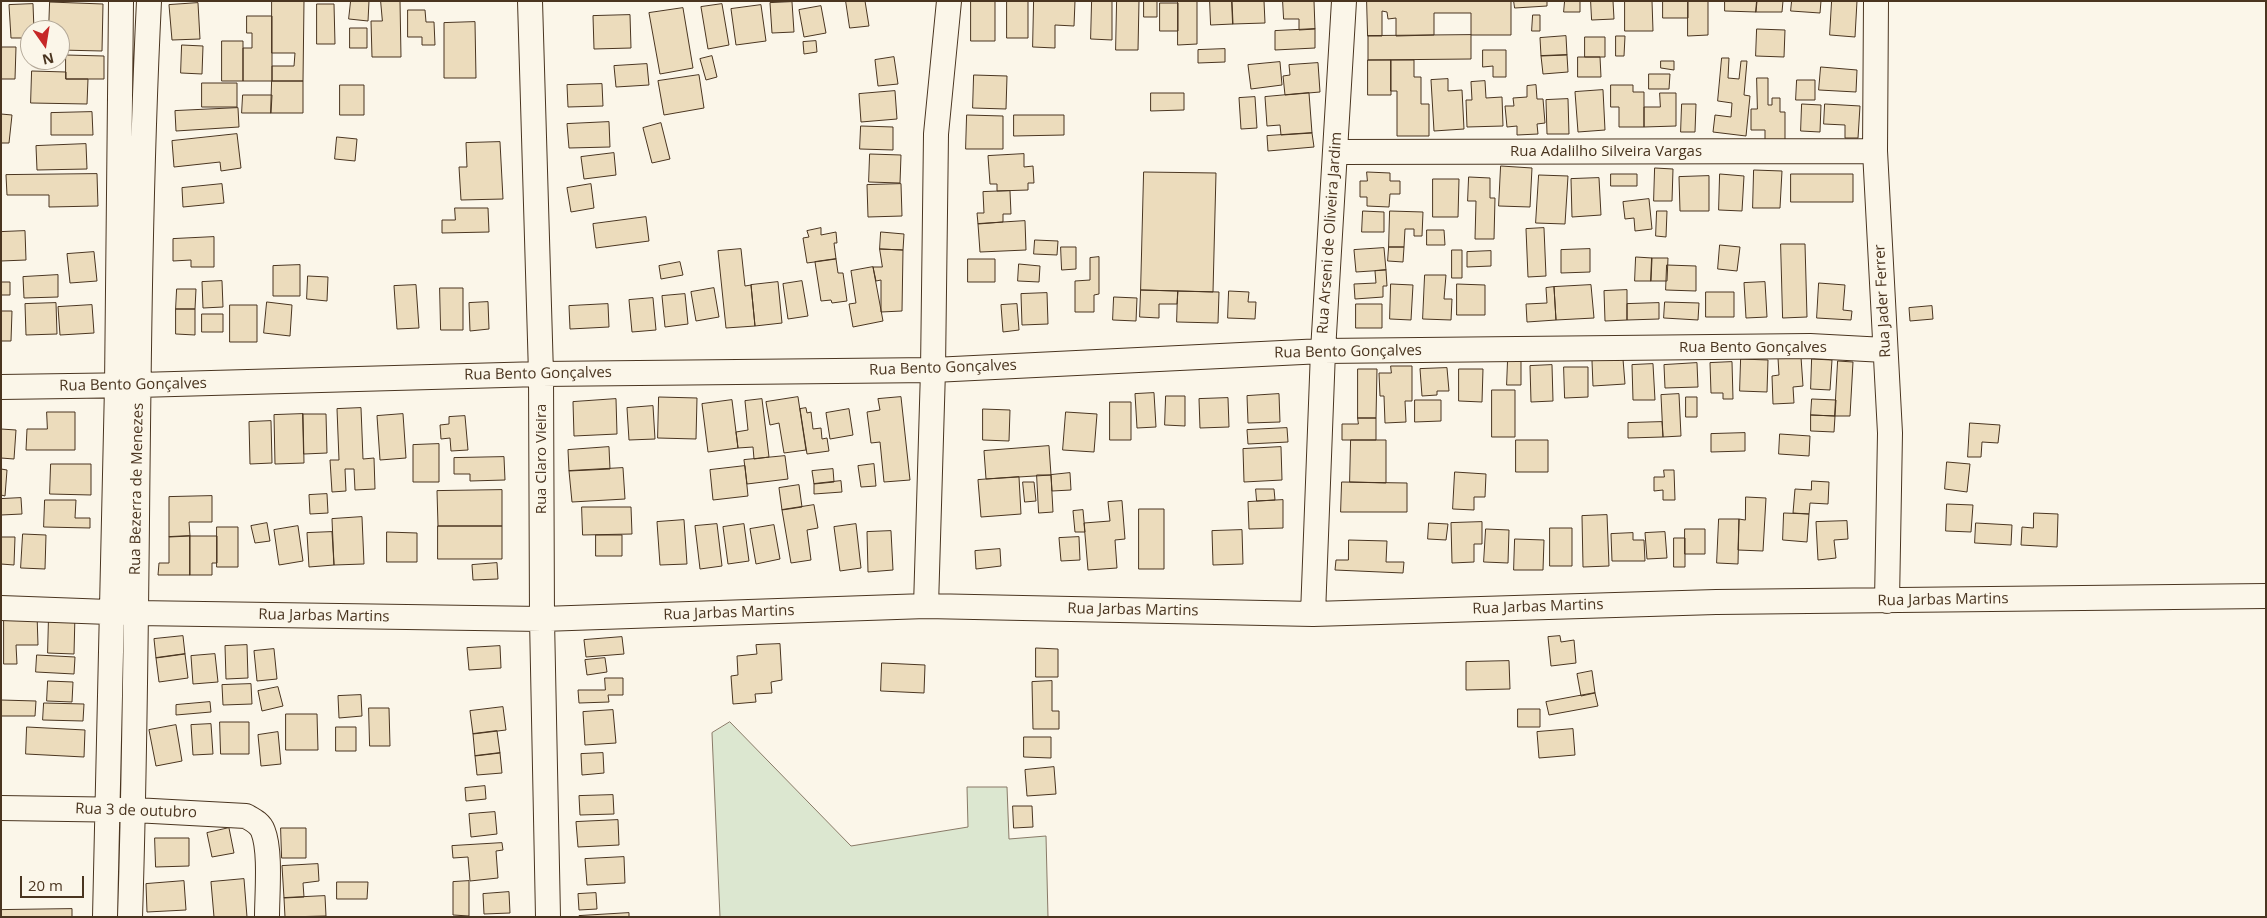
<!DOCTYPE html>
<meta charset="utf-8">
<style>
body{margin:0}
#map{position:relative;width:2267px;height:918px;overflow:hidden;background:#fbf6e9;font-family:"Open Sans",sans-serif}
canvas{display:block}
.frame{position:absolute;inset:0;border:2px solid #4a3520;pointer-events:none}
.north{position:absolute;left:20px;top:20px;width:50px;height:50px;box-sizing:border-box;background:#fbf6e9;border:1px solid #b4a999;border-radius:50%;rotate:167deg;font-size:14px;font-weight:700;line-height:20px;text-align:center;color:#4a3520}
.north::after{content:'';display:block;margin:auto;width:18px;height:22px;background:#c62828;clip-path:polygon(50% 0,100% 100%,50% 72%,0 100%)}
.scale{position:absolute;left:20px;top:876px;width:64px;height:22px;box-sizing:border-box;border:2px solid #4a3520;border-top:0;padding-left:6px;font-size:15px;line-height:18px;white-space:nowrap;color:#4a3520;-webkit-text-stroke:4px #fbf6e9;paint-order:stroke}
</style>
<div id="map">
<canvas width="2267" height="918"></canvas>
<div class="frame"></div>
<div class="north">N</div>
<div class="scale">20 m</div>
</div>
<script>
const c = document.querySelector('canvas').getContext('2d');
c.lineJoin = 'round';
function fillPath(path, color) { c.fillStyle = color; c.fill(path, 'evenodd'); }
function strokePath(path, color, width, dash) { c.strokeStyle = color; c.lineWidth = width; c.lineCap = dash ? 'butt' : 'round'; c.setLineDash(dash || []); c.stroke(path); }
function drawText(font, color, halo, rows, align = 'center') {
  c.font = font + ' "Open Sans",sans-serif'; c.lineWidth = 4; c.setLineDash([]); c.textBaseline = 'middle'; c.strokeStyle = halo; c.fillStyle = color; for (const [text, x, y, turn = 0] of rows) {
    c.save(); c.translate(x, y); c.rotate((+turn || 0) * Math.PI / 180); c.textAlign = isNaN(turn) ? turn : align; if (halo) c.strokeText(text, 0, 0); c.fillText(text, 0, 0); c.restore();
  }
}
const green = new Path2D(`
 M730,722L851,846L968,827L967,787H1007L1009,839L1046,836L1048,917H720L712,733Z`);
const building = new Path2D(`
 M272,1H304L303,81H272V66H294L295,53H272Z
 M351,1H369L368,21L349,19Z
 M381,1H400L401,57H372L371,21H382Z
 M846,1H865L869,26L850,28Z
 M971,1H995V41H971Z
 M1007,1H1028V38H1007Z
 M1034,1H1075L1074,26L1055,25V48L1033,47Z
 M1092,1H1112V40L1091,39Z
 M1117,1H1139L1138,50H1116Z
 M1144,1H1157V17H1144Z
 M1178,1H1197V44L1178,45Z
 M1210,1H1232L1233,24L1211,25Z
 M1232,1H1264L1265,23L1233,24Z
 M1283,1H1314L1315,29L1299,30V19H1284Z
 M1367,1H1511V35H1471V13H1434V35L1396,36V18L1388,19L1387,12L1382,11V36H1368Z
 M1514,1H1547V6L1515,8Z
 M1565,1H1580V12H1564Z
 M1591,1H1613L1614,19L1592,20Z
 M1625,1H1652L1653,31H1625Z
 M1663,1H1688V18H1663Z
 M1688,1H1713H1708V35L1688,36Z
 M1725,1H1757L1756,12L1725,11Z
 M1757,1H1783L1782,12H1756Z
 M1792,1H1821L1820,13L1791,11Z
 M1832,1H1857L1855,37L1830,35Z
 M50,2L103,4L102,51L60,50V30H49Z
 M792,2L794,32L772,33L770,3Z
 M198,3L200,39L172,40L169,5Z
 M1160,3H1178V31H1160Z
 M33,4L34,30H30V38H11L9,5Z
 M317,4H334L335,44H317Z
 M722,4L729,45L708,49L701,7Z
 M761,5L766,41L736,45L731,9Z
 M821,6L826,33L804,37L799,10Z
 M683,8L693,68L660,74L649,13Z
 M408,10H425L426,22H434L435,45H422V37H408Z
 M630,15L631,48L594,49L593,16Z
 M1533,15H1540V31H1532Z
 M247,16H272V81H243V48H252V33H247Z
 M475,22L476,78H444V23Z
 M350,28H367V48H350Z
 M1315,29V48L1275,50V31Z
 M1757,29L1785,30L1784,57L1756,56Z
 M1471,35V59L1368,60V36Z
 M1566,36L1567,55L1541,56L1540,38Z
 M1616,36H1625L1624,56H1616Z
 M1585,37H1605V57H1585Z
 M222,41H243V81H222Z
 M816,41L817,52L804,54L803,42Z
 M182,45L203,46L202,74L181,73Z
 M2,47H16L15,79H1Z
 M1225,49V62L1198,63V50Z
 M1483,50H1506V77H1493V66L1483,67Z
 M66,55L104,56V79H66Z
 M1567,55L1568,72L1543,74L1541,56Z
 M712,56L717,77L706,80L700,59Z
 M894,57L898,84L878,86L875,60Z
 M1578,57H1600L1601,77H1578Z
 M1722,58H1729L1728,78L1739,79L1741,61H1747L1744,95L1750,96L1746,136L1713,132L1715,115L1731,117L1732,103L1718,101Z
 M1368,60H1391V95H1368Z
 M1391,60H1414V77H1421V104H1429V136H1397V91H1391Z
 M1661,61H1674V70L1661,68Z
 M1280,62L1282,85L1251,89L1248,65Z
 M1318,63L1320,92L1285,95L1283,76L1290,75L1289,65Z
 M647,64L649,85L616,87L614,66Z
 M1821,67L1857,70L1856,92L1819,90Z
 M32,71L66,72V79H88L87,104L31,103Z
 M1649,74H1670L1669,89H1649Z
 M699,75L704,108L664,115L658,81Z
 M974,75L1007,76L1006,109L973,108Z
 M1757,78H1768V105H1772V98H1780V112H1785V142H1765V130H1751V109H1757Z
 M1448,79V91L1462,90L1464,129L1434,131L1431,80Z
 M1797,80H1815V100H1796Z
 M272,81H303V113H271Z
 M1485,81L1486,98L1502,97L1503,126L1467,127L1466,100H1472L1471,82Z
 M202,83H237V107H202Z
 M602,84L603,106L568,107L567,85Z
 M340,85H364V115H340Z
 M1536,85L1537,99H1543L1545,123L1537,124L1538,134L1517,135V126L1507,127L1505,106H1514L1513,98L1527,97V86Z
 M1611,85H1633V92H1644V127H1619V107H1611Z
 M1603,90L1605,130L1578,132L1575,92Z
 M895,91L897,119L861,122L859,94Z
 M1151,93H1184V110L1151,111Z
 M1309,93L1312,133L1281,135L1280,125L1267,126L1265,97Z
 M1660,93H1676V126L1644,127V107H1660Z
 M243,95H272L271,113H242Z
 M1255,97L1257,128L1241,129L1239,98Z
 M1568,99L1569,134H1547L1546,100Z
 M1682,104H1696L1695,132H1681Z
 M1802,104L1821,105L1820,132L1801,131Z
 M1825,104L1860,106L1858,138H1845V125L1824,124Z
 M238,108L239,127L176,131L175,111Z
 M92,112L93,135H51V113Z
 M1,114L12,115L9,143H1Z
 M967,115L1003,116V149H966Z
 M1014,115H1064V135L1014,136Z
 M609,122L610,147L569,148L567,124Z
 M661,123L670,159L652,163L643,128Z
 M861,126L893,127V150L860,149Z
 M1312,133L1314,147L1268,151L1267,136Z
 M237,134L241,168L221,171L220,162L174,167L172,141Z
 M337,137L357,139L355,161L335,159Z
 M500,142L503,199L461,200L459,167H467L466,143Z
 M86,144L87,169L37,170L36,146Z
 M614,153L616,175L584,179L581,157Z
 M870,154L901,155L900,183L869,182Z
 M1024,154V167L1033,166L1034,183H1028V190L997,191V184H990L988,156Z
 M1501,166L1532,168L1530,207L1499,206Z
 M1655,168L1673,169L1672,201H1654Z
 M1754,170L1782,171L1780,208H1753Z
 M1144,172L1216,173L1213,292L1141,290Z
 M1367,172L1390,173V181H1400V194H1390L1389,207L1367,206V197H1360V181H1367Z
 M97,174L98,206L49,207V195H7L6,175Z
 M1611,174H1637V186H1611Z
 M1720,174L1744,176L1742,211L1719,210Z
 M1791,174H1853V202H1791Z
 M1539,175L1568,176L1565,224L1536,223Z
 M1709,176V211H1680L1679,177Z
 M1469,177L1490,178V198H1495L1494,239H1475L1476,201H1468Z
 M1599,178L1601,215L1572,217L1571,179Z
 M1433,179H1459L1458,217H1433Z
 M222,184L224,203L183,207L182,188Z
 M591,184L594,208L571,212L567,188Z
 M901,184L902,216L868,217L867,185Z
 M1010,191L1011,214H1003V222L978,224L977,213H984L983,192Z
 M1649,199L1652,229L1635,231L1634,218L1625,219L1623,202Z
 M455,208H488L489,232L442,233V220H455Z
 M1363,211L1384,212V232H1362Z
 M1390,211L1423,212L1422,236H1414V229H1405L1404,247H1389Z
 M1657,211H1667L1666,237L1656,236Z
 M646,217L649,241L596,248L593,224Z
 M1025,221L1026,250L980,252L978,224Z
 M821,228V235L836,232L837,243H834L836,259L807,263L803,238L809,237L807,231Z
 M1544,228L1546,276L1528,277L1526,229Z
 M1427,230H1444L1445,245H1427Z
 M25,231L26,260L1,261V232Z
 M881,232L904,234L903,250L880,249Z
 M214,237V267H191V260L173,261V239Z
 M1035,240L1058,241L1057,255L1034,254Z
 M1781,244H1805L1807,317L1783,318Z
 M1720,245L1740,247L1737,271L1718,269Z
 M1061,247H1076V269L1062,270Z
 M1389,247H1404L1403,262L1388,261Z
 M1384,248L1386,270L1356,272L1354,250Z
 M741,249L745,286L751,285L755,326L726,328L718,251Z
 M880,249L903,250L902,311L881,312V280L876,281L873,267H882Z
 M1590,249V272L1561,273V250Z
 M1452,250H1462V278H1452Z
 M1491,251V266L1467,267V252Z
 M94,252L97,281L70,283L67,254Z
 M1099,257V294L1094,295V312H1075V281L1090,280V258Z
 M1636,257L1652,258L1651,281H1635Z
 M1652,258H1668L1667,281H1651Z
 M836,259L838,273H843L847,301L832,303L831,300L821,301L815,262Z
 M968,259H995V282H968Z
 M680,262L683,275L661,279L659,266Z
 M1019,264L1040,266L1039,282L1018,281Z
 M300,265V296H273V266Z
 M1667,265L1696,266V291L1666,290Z
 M873,267L883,321L853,327L849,304L856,303L851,271Z
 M1386,270L1387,286H1383V297L1355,299L1354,284L1376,283L1375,271Z
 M58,275V297L24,298L23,277Z
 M1425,275H1446L1444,299H1452L1451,320L1423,319Z
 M308,276L328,277L327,301L307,299Z
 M222,281L223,307L203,308L202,282Z
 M802,281L808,316L788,319L783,284Z
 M1,282H10V295H1Z
 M778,282L782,323L755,326L751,285Z
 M1765,282L1767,317L1746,318L1744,283Z
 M1819,283L1845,285L1843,310L1852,311L1851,320L1817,318Z
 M1391,284L1413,285L1411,320L1390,319Z
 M1457,284L1485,285V315H1457Z
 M416,285L419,328L397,329L394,286Z
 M1591,285L1594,318L1556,320L1554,287Z
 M1554,287L1556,320L1527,322L1526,304L1547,303L1546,288Z
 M440,288H463V330H441Z
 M714,288L719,317L696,321L691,292Z
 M177,289H196L195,309H176Z
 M1141,290L1178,291L1177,304H1159V318L1140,317Z
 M1627,290V320L1605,321L1604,291Z
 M1178,291L1219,292L1218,323L1177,322Z
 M1229,291L1249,292L1248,302H1256L1255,319L1228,318Z
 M1706,292H1734V317H1706Z
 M1047,293L1048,324L1022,325L1021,294Z
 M685,294L688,324L665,327L662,296Z
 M1114,297L1137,298L1136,321L1113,320Z
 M653,298L656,330L632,332L629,300Z
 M267,302L292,305L290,336L264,333Z
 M488,302L489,329L470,331L469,303Z
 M1665,302L1699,303L1698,320L1664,318Z
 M56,303L57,334L26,335L25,304Z
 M1659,303V319L1627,320V304Z
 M608,304L609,327L570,329L569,306Z
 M1017,304L1019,330L1003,332L1001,305Z
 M1356,304H1382V328H1356Z
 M92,305L94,333L60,335L58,307Z
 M230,305H257V342H230Z
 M1932,306L1933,319L1910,321L1909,308Z
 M176,309H195V335L176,334Z
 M1,311H12L11,341H1Z
 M202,314H223V332H202Z
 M1801,357L1803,386L1793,387L1794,403L1773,404L1772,376L1779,375L1778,358Z
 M1508,359L1521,360V385H1507Z
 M1623,359L1625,384L1593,386L1592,361Z
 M1741,359L1768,360L1767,392L1740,391Z
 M1812,359L1832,360L1830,390L1811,389Z
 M1838,361L1853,362L1850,416H1835Z
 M1732,362L1733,399H1723V393H1711L1710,363Z
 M1697,363L1698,387L1665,388L1664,365Z
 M1653,364L1655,400H1633L1632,365Z
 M1552,365L1553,401L1531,402L1530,366Z
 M1391,366H1412V401H1405L1406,422L1385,423L1384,396H1380L1379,373H1391Z
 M1564,367H1588V397L1565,398Z
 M1447,368L1449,391H1437V395L1422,396L1420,369Z
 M1358,369H1377L1376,418H1358Z
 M1459,369H1483L1482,402L1459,401Z
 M1492,390H1515V437H1492Z
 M1154,393L1156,427L1137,428L1135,394Z
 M1279,394L1280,422L1248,423L1247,396Z
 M1679,394L1681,436L1663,437L1661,395Z
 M1166,396H1185V426L1165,425Z
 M659,397L697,398L696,439L658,438Z
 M798,397L806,450L784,453L779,423L770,425L766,402Z
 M901,397L910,480L884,482L880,442L871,443L867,412L880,410L878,399Z
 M1686,397H1697V417H1686Z
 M1228,398L1229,427L1200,428L1199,399Z
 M616,399L617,434L574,436L573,402Z
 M762,399L769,457L754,459L753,447L738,448L736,432L748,430L745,401Z
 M1812,399L1836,400L1835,416L1811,415Z
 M732,400L738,448L708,452L702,404Z
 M1415,400H1441V421L1415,422Z
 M1110,402H1131V440H1110Z
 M653,406L655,439L629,440L627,408Z
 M361,408L363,459L374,458L375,489L355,490L354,469H345L346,491L332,492L330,460H339L337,409Z
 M806,408L807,413L811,412L813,429L821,428L822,439L827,438L829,451L807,454L800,409Z
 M849,409L853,435L830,439L826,413Z
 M983,409L1010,410L1009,441L983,440Z
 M47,412H75V450H26L27,429H47Z
 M1066,412L1097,414L1094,452L1063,450Z
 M303,414H326L327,453L304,454Z
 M303,414L304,463L275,464L274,415Z
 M403,414L406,458L380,460L377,416Z
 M1811,415L1835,416L1834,432L1811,431Z
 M465,416L468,450L451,451L450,438L441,439L440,425L449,424V417Z
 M1358,418H1376V440H1342V424H1358Z
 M271,421L272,463L250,464L249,422Z
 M1662,422L1663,437L1628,438V423Z
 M1970,423L2000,425L1998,443L1982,442L1981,457H1968Z
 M1287,428L1288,442L1248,444L1247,430Z
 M1,429L16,430L14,459L1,458Z
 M1745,433V451L1711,452V434Z
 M1780,434L1810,436L1809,456L1779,454Z
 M1351,440H1386V483L1350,482Z
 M1516,440H1548V472H1516Z
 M439,444V482H413V445Z
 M1049,446L1051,475L986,479L984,451Z
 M609,447L610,469L569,471L568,450Z
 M1281,447L1282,480L1244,482L1243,449Z
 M785,456L788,479L747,484L744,460Z
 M504,457L505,480L470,481V474H454V458Z
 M1947,462L1970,464L1967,492L1945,489Z
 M51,464H91V495L50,494Z
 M874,464L876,486L861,487L858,466Z
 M745,466L748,496L713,500L710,470Z
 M623,468L625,499L572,502L569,471Z
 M1,469L7,470L5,496L1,495Z
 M833,469L834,482L814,484L812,471Z
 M1664,470H1674L1675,500H1663V490L1654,491V477H1664Z
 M1455,472L1486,474L1485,497H1474V510L1453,509Z
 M1070,473L1071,490L1052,491L1051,475Z
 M1037,475H1051L1053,512L1039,513Z
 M1019,477L1021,514L981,517L978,480Z
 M841,481L842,492L814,494V484Z
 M1812,481L1829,482L1828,504L1810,503L1809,514L1793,513L1795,489L1811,490Z
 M1023,482H1034L1036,501L1025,502Z
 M1342,482L1407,483V512H1341Z
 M799,485L802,507L782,510L779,488Z
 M1256,489H1274L1275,500L1257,501Z
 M502,490V526H438L437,491Z
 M327,494L328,513L310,514L309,495Z
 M212,496V522H189L190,536L169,537V497Z
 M1746,497L1766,498L1763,551L1738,550L1739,519L1745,520Z
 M21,498L22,514L1,515V499Z
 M45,500H76L75,518H90V528L44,527Z
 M1283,500V528L1249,529L1248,502Z
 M1122,501L1125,539L1115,540L1117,568L1088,570L1084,523L1110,521L1108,502Z
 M1947,504L1973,505L1971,532L1946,531Z
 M814,505L818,528L807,530L811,560L791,563L782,510Z
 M582,507H631L632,534L583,535Z
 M1139,509H1164V569H1139Z
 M1083,510L1085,532H1075L1073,511Z
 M1784,513L1809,514L1807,542L1783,540Z
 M2034,513L2058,514L2057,547L2021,545L2022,527L2033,528Z
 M1607,515L1609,566L1583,567L1582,516Z
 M362,517L364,564L334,565L332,519Z
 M1719,519H1739L1738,564L1717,563Z
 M684,520L687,564L660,565L657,522Z
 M1847,521L1848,539L1834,540L1836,558L1818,560L1816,522Z
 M1482,522V544H1474V562L1452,563L1451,523Z
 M267,523L270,541L255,543L251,526Z
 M1429,523L1448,524L1446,540L1428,539Z
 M1976,523L2012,525L2011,545L1975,543Z
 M717,524L722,566L700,569L695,526Z
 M744,524L749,561L728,564L723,527Z
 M856,524L861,568L840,571L834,527Z
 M774,525L780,559L756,564L750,529Z
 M298,526L303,561L279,565L274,530Z
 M438,526H502V559H438Z
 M217,527H238V567H217Z
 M1550,528H1572V566H1550Z
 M1486,529L1509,530L1508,563L1484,562Z
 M1685,529H1705V554H1685Z
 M1242,530L1243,564L1213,565L1212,531Z
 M891,531L893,570L868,572L867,532Z
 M332,532L334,565L309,567L307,533Z
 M387,532L417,533V562H387Z
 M1665,532L1667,558L1647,559L1645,533Z
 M1633,533V540H1644L1645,561H1612L1611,534Z
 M23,534L46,535L45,569L21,568Z
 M596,535H622V556H596Z
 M190,536V575H158L159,563H169V537Z
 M190,536H217V563H212V575H190Z
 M1,537H15L14,565L1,564Z
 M1079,537L1080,560L1061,561L1059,538Z
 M1674,538H1685V567H1674Z
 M1515,539L1544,540L1543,570H1514Z
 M1349,540L1387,541L1386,562H1404L1403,573L1335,570L1336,560H1348Z
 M1000,549L1001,566L976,569L975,551Z
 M497,563L498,579L473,580L472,565Z
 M4,614H37L38,645H16L17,664H4Z
 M49,614H75L74,654L48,653Z
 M183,636L185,654L156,658L154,639Z
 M1560,636L1561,642L1574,640L1576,663L1551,666L1548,637Z
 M622,637L624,654L586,657L584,640Z
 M780,644L782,680L771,682L772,693L755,694L756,702L733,704L731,676L738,675L737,656L757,654L756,645Z
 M247,645L248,678L226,679L225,646Z
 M500,646L501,668L469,670L467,648Z
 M1036,648L1058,649V677H1036Z
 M274,649L277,679L257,681L254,651Z
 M185,654L188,678L159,682L156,658Z
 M215,654L218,682L193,684L191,656Z
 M37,655L75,657L74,674L36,672Z
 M605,658L607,672L587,675L585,660Z
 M1509,661L1510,689L1466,690V662Z
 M882,663L925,665L924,693L881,691Z
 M1592,671L1595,693L1581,696L1577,674Z
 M605,678H623V695H608L609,702L579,703L578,690H605Z
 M48,681L73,682L72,702L47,701Z
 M1052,681V711H1059V729H1033L1032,682Z
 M251,684L252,704L223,705L222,685Z
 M278,687L283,706L262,711L258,691Z
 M1595,693L1598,706L1549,715L1546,702Z
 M361,695L362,716L339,718L338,696Z
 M1,700L36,701L35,716H1Z
 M210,702L211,712L176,715V705Z
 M44,703L84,704L83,721L43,720Z
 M503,707L506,730L473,734L470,711Z
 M369,708H389L390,746H370Z
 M1518,709H1540V727H1518Z
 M613,710L616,743L585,745L583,712Z
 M286,714H317L318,750H286Z
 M220,722H249V754H221Z
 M211,724L213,754L193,755L191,725Z
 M176,725L182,761L156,766L149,730Z
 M27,727L85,730L84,757L26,754Z
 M336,727H356V751H336Z
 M1573,729L1575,755L1539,758L1537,732Z
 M497,731L500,753L475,756L473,734Z
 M278,732L281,764L261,766L258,735Z
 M1024,737H1051V758L1024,757Z
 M500,753L502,773L477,775L475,756Z
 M603,753L604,773L582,775L581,754Z
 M1054,767L1056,794L1027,796L1025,770Z
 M485,786L486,799L466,801L465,788Z
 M613,795L614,814L580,815L579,796Z
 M1013,806H1032L1033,827L1014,828Z
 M495,812L497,834L471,837L469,814Z
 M618,820L619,845L578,847L576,822Z
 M229,828L234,853L212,857L207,833Z
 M281,828H306V858H282Z
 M155,838H189V866L156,867Z
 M502,843L503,850L496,851L498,878L470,881L468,857L453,858L452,846Z
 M624,857L625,883L587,885L585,859Z
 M318,864L319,881L303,883L304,897L284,898L282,866Z
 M244,879L247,917H214L211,882Z
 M184,881L186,910L147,912L146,884Z
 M469,881V916L453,915V882Z
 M337,882H368L367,899H337Z
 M509,892L510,913L484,914L483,894Z
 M596,893L597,909L579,910L578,894Z
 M325,896L326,916L285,917L284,898Z
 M72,909V917H1V910Z
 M629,913V917H579V916Z`);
const minor = new Path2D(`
 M530,1L541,374L542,619L548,917
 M1876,1L1875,151L1890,433L1887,601
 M1336,152L1875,151
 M1,387L138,385L541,374L933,370L1323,351L1810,346L1885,350
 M926,606L933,370L936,134L949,1
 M1,608L136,613L542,619L926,606L1313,614L1716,602L2266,596
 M1313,614L1323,351L1344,1
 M1,808L134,810L246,816C253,820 260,823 263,831C271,851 267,894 267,917
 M105,917L117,386L121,1
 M130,917C140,612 134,306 149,1`);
const streetNames = [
 ["Rua Adalilho Silveira Vargas",1606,152],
 ["Rua Arseni de Oliveira Jardim",1330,233,-86],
 ["Rua Jader Ferrer",1883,301,-93],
 ["Rua Bento Gonçalves",1753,348],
 ["Rua Bento Gonçalves",1348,352,-1],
 ["Rua Bento Gonçalves",943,368,-2],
 ["Rua Bento Gonçalves",538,374,-1],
 ["Rua Bento Gonçalves",133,385,-1],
 ["Rua Claro Vieira",542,459,-90],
 ["Rua Bezerra de Menezes",137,489,-89],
 ["Rua Jarbas Martins",1943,600,-1],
 ["Rua Jarbas Martins",1538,607,-2],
 ["Rua Jarbas Martins",1133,610,1],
 ["Rua Jarbas Martins",729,613,-2],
 ["Rua Jarbas Martins",324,616,1],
 ["Rua 3 de outubro",136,811,2]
];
fillPath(green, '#dce7d0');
strokePath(green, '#887966', 1);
fillPath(building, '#ecdcbc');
strokePath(building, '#4a3520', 1);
strokePath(minor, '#4a3520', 26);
strokePath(minor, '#fbf6e9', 24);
drawText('15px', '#4a3520', '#fbf6e9', streetNames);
</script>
